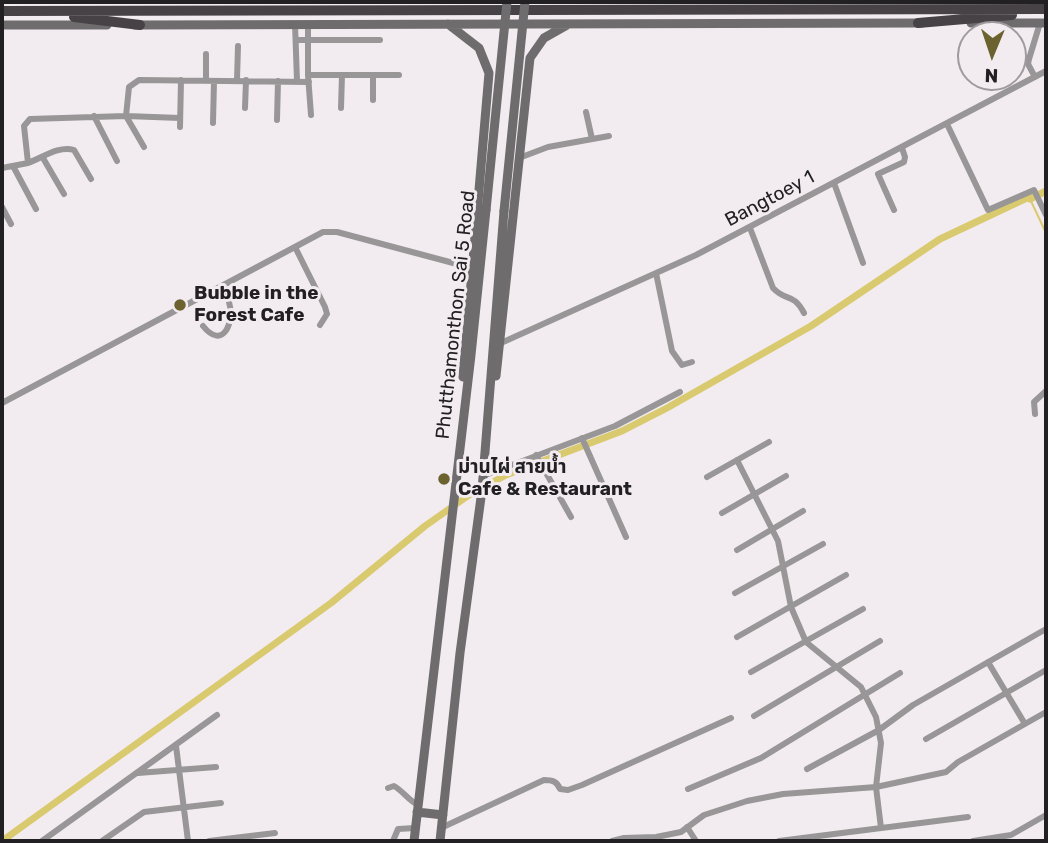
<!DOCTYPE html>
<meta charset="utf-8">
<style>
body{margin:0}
#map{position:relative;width:1048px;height:843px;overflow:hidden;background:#f2ecf0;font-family:Rubik,sans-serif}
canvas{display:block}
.frame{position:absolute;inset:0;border:4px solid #222022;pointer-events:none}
.north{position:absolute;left:957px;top:21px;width:70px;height:70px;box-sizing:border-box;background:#f2ecf0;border:2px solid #9f9a9e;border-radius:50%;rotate:182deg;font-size:19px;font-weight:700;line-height:28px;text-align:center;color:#222022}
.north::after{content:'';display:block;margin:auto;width:24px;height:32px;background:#6b622f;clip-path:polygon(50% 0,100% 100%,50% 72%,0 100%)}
</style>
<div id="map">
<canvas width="1048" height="843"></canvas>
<div class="frame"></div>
<div class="north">N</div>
</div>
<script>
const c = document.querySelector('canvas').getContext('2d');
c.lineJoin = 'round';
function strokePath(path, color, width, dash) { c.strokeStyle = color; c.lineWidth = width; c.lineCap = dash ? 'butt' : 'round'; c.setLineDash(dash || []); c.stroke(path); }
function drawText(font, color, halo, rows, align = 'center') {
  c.font = font + ' Rubik,"Noto Sans Thai",sans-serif'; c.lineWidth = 6; c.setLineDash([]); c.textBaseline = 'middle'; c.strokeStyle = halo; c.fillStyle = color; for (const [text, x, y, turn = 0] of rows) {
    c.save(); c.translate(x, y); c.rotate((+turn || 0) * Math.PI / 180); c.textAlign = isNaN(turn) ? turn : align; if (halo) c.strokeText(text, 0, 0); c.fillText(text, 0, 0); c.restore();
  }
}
const stream = new Path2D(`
 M1030,199L1046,233`);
const canal = new Path2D(`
 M2,841L331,603L425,526L469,495L506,475L622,431L667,408L811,326L940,239L1029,197L1030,199L1046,191`);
const minor = new Path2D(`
 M295,24L297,81
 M308,24V75L311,115
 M296,40H380
 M308,75H399
 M373,75V100
 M1035,77L1028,64L1029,59L1040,23
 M206,80V54
 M237,80L238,46
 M245,108L246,80
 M341,108L342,75
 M586,112L592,139
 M94,116L117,161
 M126,116L180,118
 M126,116L144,147
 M277,120L278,81
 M213,123L214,81
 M947,124L988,210L1034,190L1046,215
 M180,127L181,80
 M43,158L64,194
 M519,158L548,147L609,136
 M28,163C42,158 59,145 74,150L91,179
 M13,166L36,209
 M2,168L28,163L24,126L30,119L126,116L129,87L139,80L309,82
 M834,183L863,263
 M2,207L11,224
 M894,210L878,174L904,162L905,157L902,148
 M750,228L773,288C786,302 793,292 804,313
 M295,247L325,307L327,314L320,325
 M656,273L672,351L682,365L692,362
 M203,326C223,351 235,322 229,302C228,296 224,291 222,286
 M501,343L696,255L1046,71
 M2,403L323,232H337L472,268
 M1035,414L1034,402L1046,391
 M582,438L626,537
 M536,455L571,517
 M737,460L778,541L791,607L806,642L861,687L876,717L881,743L876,787L881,828
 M483,476L615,426L680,392
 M707,477L769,442
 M722,513L786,476
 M737,550L803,511
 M735,593L823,544
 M737,637L846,575
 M988,662L1025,724
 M751,672L863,609
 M754,716L880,641
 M926,739L1046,670
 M176,746L188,841
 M807,769L879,730L913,705L1046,629
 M138,773L216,767
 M388,788L394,786C403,791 408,800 418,805
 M688,789L761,758L900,673
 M687,827L696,841
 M441,828L544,780C552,780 557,781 560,789L568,790L582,785L731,718
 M42,841L217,715
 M102,841L144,812L221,803
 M209,841L275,833
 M393,841L398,829L415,828
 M612,841L624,838L656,837L681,832L704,815L747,801L783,794L876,787L946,772L958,762L1046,712
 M779,841L968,817
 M973,841L1011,835L1046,815`);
const secondary = new Path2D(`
 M971,23H1046
 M448,24L479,48L489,73L463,377
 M2,25H107
 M135,25L922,23
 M496,376L530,58L544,38L567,25
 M417,812L443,815
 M414,841L471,355L486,210
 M440,841L460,653L482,490L504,211`);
const trunk = new Path2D(`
 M2,11L1046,9
 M74,17L140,25
 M918,23L1012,15`);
const secondaryBridge = new Path2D(`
 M486,210L507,2
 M504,211L525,2`);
const markers = [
 [180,305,7,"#6b622f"],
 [444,479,7,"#6b622f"]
];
const streetNames = [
 ["Bangtoey 1",770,199,-28],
 ["Phutthamonthon Sai 5 Road",456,315,-84]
];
const poiNames = [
 ["Bubble in the",194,294],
 ["Forest Cafe",194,316],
 ["ม่านไผ่ สายน้ำ",458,468],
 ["Cafe & Restaurant",458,490]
];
strokePath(stream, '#d9c96f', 2);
strokePath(canal, '#d9c96f', 7);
strokePath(minor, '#989697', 6);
strokePath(secondary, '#6f6c6e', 9);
strokePath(trunk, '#474245', 10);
strokePath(secondaryBridge, '#6f6c6e', 9);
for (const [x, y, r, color] of markers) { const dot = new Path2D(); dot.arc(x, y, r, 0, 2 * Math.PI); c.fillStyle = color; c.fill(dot); strokePath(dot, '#f2ecf0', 2.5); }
drawText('19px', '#222022', '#f2ecf0', streetNames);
drawText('bold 19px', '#222022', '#f2ecf0', poiNames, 'left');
</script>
